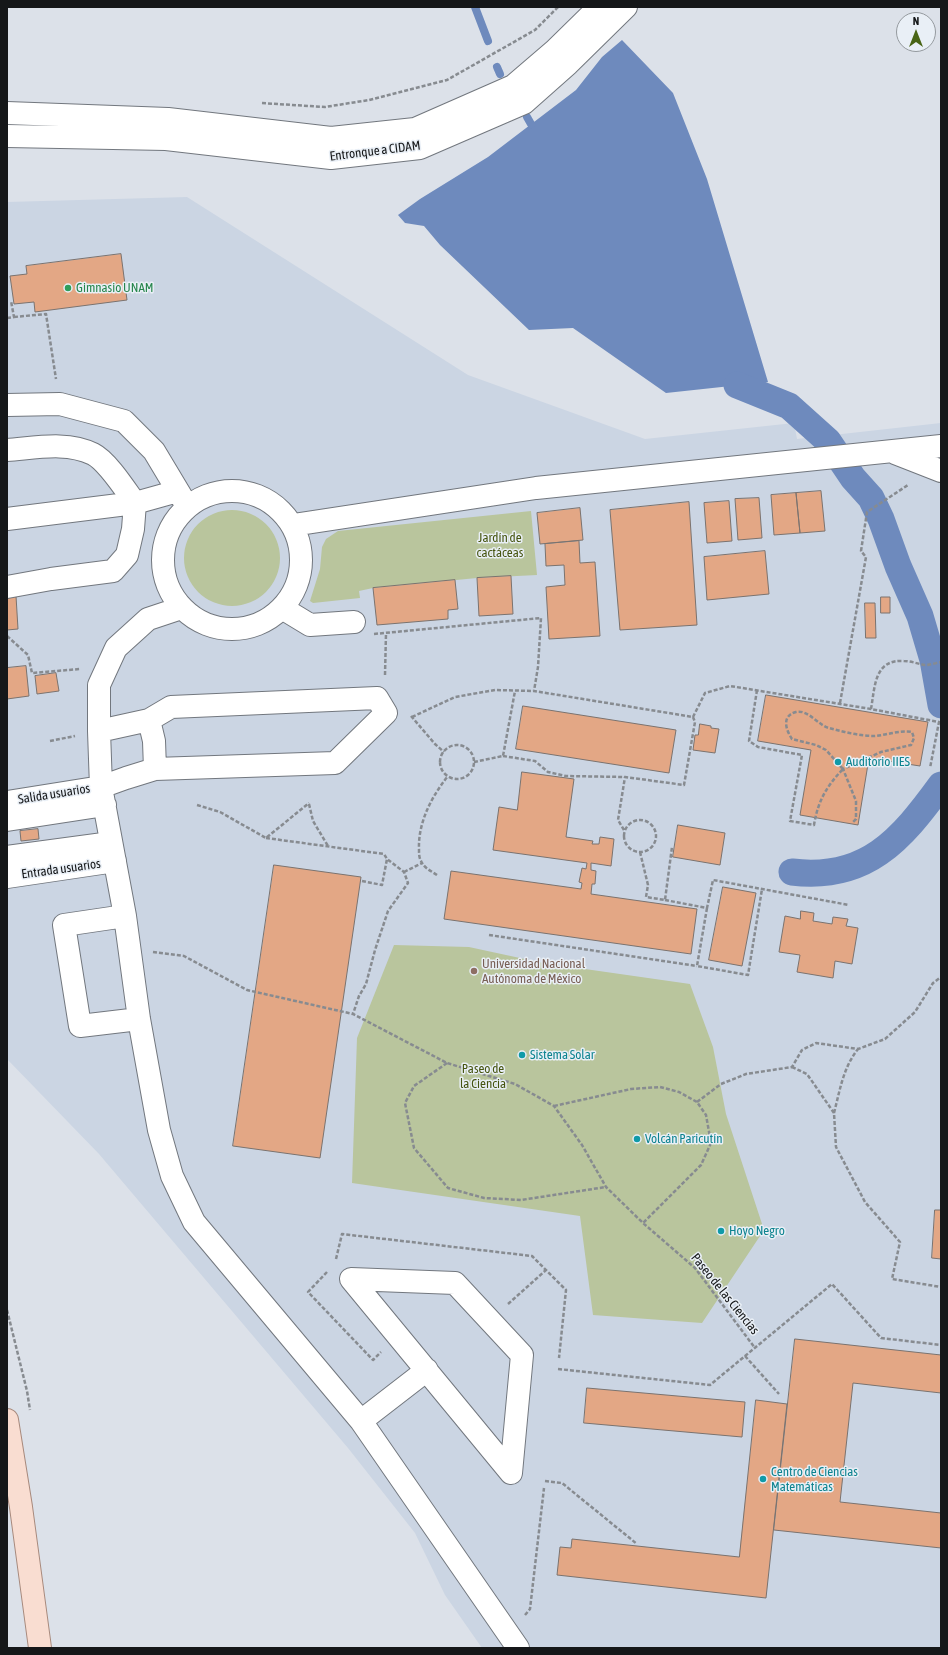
<!DOCTYPE html>
<meta charset="utf-8">
<style>
body{margin:0}
#map{position:relative;width:948px;height:1655px;overflow:hidden;background:#dce1e9;font-family:"Asap Condensed",sans-serif}
canvas{display:block}
.frame{position:absolute;inset:0;border:8px solid #151719;pointer-events:none}
.north{position:absolute;left:896px;top:12px;width:40px;height:40px;box-sizing:border-box;background:#e9eff6;border:1px solid #94999e;border-radius:50%;rotate:0deg;font-size:11px;font-weight:700;line-height:16px;text-align:center;color:#151719}
.north::after{content:'';display:block;margin:auto;width:14px;height:18px;background:#486415;clip-path:polygon(50% 0,100% 100%,50% 72%,0 100%)}
</style>
<div id="map">
<canvas width="948" height="1655"></canvas>
<div class="frame"></div>
<div class="north">N</div>
</div>
<script>
const c = document.querySelector('canvas').getContext('2d');
c.lineJoin = 'round';
function fillPath(path, color) { c.fillStyle = color; c.fill(path, 'evenodd'); }
function strokePath(path, color, width, dash) { c.strokeStyle = color; c.lineWidth = width; c.lineCap = dash ? 'butt' : 'round'; c.setLineDash(dash || []); c.stroke(path); }
function drawText(font, color, halo, rows, align = 'center') {
  c.font = font + ' "Asap Condensed",sans-serif'; c.lineWidth = 3; c.setLineDash([]); c.textBaseline = 'middle'; c.strokeStyle = halo; c.fillStyle = color; for (const [text, x, y, turn = 0] of rows) {
    c.save(); c.translate(x, y); c.rotate((+turn || 0) * Math.PI / 180); c.textAlign = isNaN(turn) ? turn : align; if (halo) c.strokeText(text, 0, 0); c.fillText(text, 0, 0); c.restore();
  }
}
const built = new Path2D(`
 M187,197L468,375L645,439L794,423L797,439L941,423V1648H482L445,1595L415,1533L348,1448L99,1154L7,1059V202Z`);
const green = new Path2D(`
 M184 558a48 48 0 1 1 96 0a48 48 0 1 1-96 0Z
 M531,511L537,575L477,578L373,588L359,591L360,598L313,603L310,601L320,569L322,547L326,539L338,531Z
 M394,945L469,947L543,963L690,984L713,1047L726,1114L764,1230L702,1323L593,1315L580,1216L352,1183L357,1038Z`);
const water = new Path2D(`
 M622,40L673,93L707,179L768,382L666,393L573,328L529,330L440,245L424,226L405,223L398,215L420,199L488,157L576,90L602,57Z`);
const stream = new Path2D(`
 M475,7L488,41
 M497,67L500,74
 M527,117L531,124`);
const canal = new Path2D(`
 M737,385L789,406L828,441L853,478L871,498L881,519L898,566L920,616L933,660L941,705
 M792,872C866,881 901,840 941,785`);
const building = new Path2D(`
 M121,254L127,300L35,312L34,302L14,304L10,276L27,274L26,266Z
 M821,491L825,531L800,533L796,493Z
 M796,493L800,533L774,535L771,495Z
 M759,498L762,538L738,540L735,499Z
 M729,501L732,541L707,543L704,503Z
 M689,502L697,625L620,630L610,510Z
 M580,508L583,540L540,544L537,513Z
 M579,541L580,563L595,562L600,636L549,639L546,587L565,585L564,565L546,566L545,544Z
 M765,551L769,594L707,600L704,557Z
 M511,576L513,614L479,616L477,578Z
 M455,580L458,609L448,610V619L377,625L373,588Z
 M7,596H16L18,629L7,630Z
 M881,597H890V613H881Z
 M865,603H875L876,638H866Z
 M26,666L29,696L7,699V668Z
 M56,673L59,691L37,694L35,676Z
 M766,695L928,722L920,766L869,758L858,825L800,815L811,750L758,741Z
 M523,706L676,730L669,773L516,749Z
 M700,724L711,726V728L719,729L715,753L693,750L695,735H698Z
 M522,772L574,779L566,837L593,841L592,844H599L600,837L614,839L611,866L591,863V870L596,871L595,884H592L591,894L697,909L691,954L444,919L451,871L581,889L582,883L579,882L582,868L586,869L587,863L493,850L499,807L517,810Z
 M678,825L725,833L720,865L673,857Z
 M38,829L39,839L21,841L20,831Z
 M274,865L361,877L320,1158L233,1146Z
 M723,887L756,893L742,966L709,960Z
 M801,911L814,913L813,921L832,924L833,917L848,919L846,926L858,928L852,964L835,961L833,978L797,972L800,955L779,952L785,916L800,919Z
 M935,1210H941V1259L932,1258Z
 M795,1339L941,1355V1393L853,1383L840,1502L941,1513V1548L774,1530Z
 M587,1388L745,1402L742,1437L584,1423Z
 M756,1400L787,1404L766,1598L557,1575L560,1547L571,1548L572,1539L739,1557Z`);
const path = new Path2D(`
 M262,103L325,107L369,100L447,80L535,30L558,7
 M14,317L46,314L56,379
 M7,318L14,317L11,301
 M374,634L541,618L538,667L534,691
 M7,636L28,655L32,673L80,669
 M385,675L386,633
 M757,690L749,741L758,747L802,755L790,821L814,825C818,801 826,787 843,769L826,750L816,745L792,739C786,730 781,716 796,712C808,709 819,726 829,728C844,732 860,736 875,736C887,735 899,730 912,732L914,738L911,745L881,752L843,769L856,801V819L853,822
 M840,703L866,557L861,551L867,512L908,485
 M871,709C875,687 874,659 904,661C911,661 918,664 925,665C930,665 936,663 941,662
 M411,716L435,744L444,752
 M412,717L455,697L495,690L534,691L693,717L705,693L730,686L871,709L939,722L930,768
 M50,741L75,736
 M440 762a17 17 0 1 1 34 0a17 17 0 1 1-34 0Z
 M503,756L535,761L548,772L566,776L625,777L684,785L695,722L693,717
 M474,762L503,756L515,691
 M309,804L313,821L328,846
 M197,805L220,812L266,838L309,803
 M624 836a16 16 0 1 1 32 0a16 16 0 1 1-32 0Z
 M624,830L618,820L625,777
 M266,838L384,854L387,859L404,872L408,883L388,911L375,950L366,984L359,996L353,1014
 M640,852L648,885L646,897L665,900L672,847
 M404,872L422,863
 M437,875C431,871 424,868 421,861C419,858 419,853 419,849C418,822 432,796 448,776
 M362,881L382,885L387,859
 M665,900L707,908L713,880L849,905
 M707,908L697,966L748,975L762,889
 M489,935L697,966
 M153,952L184,956L247,990L353,1014L447,1063L515,1084L554,1106L582,1145L606,1187L643,1223L695,1268L755,1348
 M447,1063L414,1086L405,1103L414,1148L448,1188L484,1198L521,1200L606,1187
 M792,1067L807,1074L834,1113L836,1147L865,1202L900,1242L892,1279L941,1287
 M697,1102L721,1084L746,1074L792,1067L802,1050L816,1043L858,1049L885,1039L915,1012L933,983L941,977
 M554,1106L631,1089L660,1087L679,1092L697,1102L706,1115L711,1143L701,1165L643,1223
 M834,1113C840,1090 843,1068 858,1049
 M336,1259L342,1234L532,1256L566,1290L559,1358
 M327,1272L308,1292L373,1360L381,1352
 M508,1304L546,1270
 M7,1310L27,1391L30,1410
 M745,1356L779,1394
 M558,1369L710,1385L832,1284L881,1338L941,1345
 M545,1481L562,1483L637,1544
 M525,1615L530,1609L544,1488`);
const minor = new Path2D(`
 M7,113L168,119L331,138L415,129L513,86L555,50L599,7
 M7,136L166,139L331,158L420,148L524,103L568,64L626,7
 M7,405L60,404L124,421L154,451L187,506
 M7,450C35,448 67,441 93,454C107,461 125,489 135,503L133,529L127,555L113,571L51,579L7,587
 M895,453L941,471
 M163 560a69 69 0 1 1 138 0a69 69 0 1 1-138 0Z
 M7,519L135,503L178,491
 M293,525L536,488L941,446
 M181,608L148,619L116,648L99,685V731L101,787L125,916L139,1019L159,1130L172,1176L194,1222L361,1421L518,1648
 M282,608L310,625L354,622
 M149,720L154,741L155,769
 M7,802L101,787L126,778L155,769L335,763L386,713L377,698L171,707L149,720L99,731
 M7,820L105,805
 M7,857L111,843
 M7,877L115,861
 M125,916L64,925L80,1026L139,1019
 M351,1279L455,1283L522,1355L511,1473Z
 M361,1421L427,1370`);
const major = new Path2D(`
 M7,1420L21,1507L40,1648`);
const markers = [
 [68,288,4,"#2e9e5b"],
 [838,762,4,"#0f9aa8"],
 [474,971,4,"#8d6e63"],
 [522,1055,4,"#0f9aa8"],
 [637,1139,4,"#0f9aa8"],
 [721,1231,4,"#0f9aa8"],
 [763,1479,4,"#0f9aa8"]
];
const streetNames = [
 ["Entronque a CIDAM",375,151,-7],
 ["Salida usuarios",54,794,-9],
 ["Entrada usuarios",61,869,-8],
 ["Paseo de las Ciencias",725,1294,51]
];
const leisureNames = [
 ["Gimnasio UNAM",76,288]
];
const parkNames = [
 ["Jardín de",500,538],
 ["cactáceas",500,553],
 ["Paseo de",483,1069],
 ["la Ciencia",483,1084]
];
const cultureNames = [
 ["Auditorio IIES",846,762],
 ["Sistema Solar",530,1055],
 ["Volcán Paricutín",645,1139],
 ["Hoyo Negro",729,1231],
 ["Centro de Ciencias",771,1472],
 ["Matemáticas",771,1487]
];
const educationNames = [
 ["Universidad Nacional",482,964],
 ["Autónoma de México",482,979]
];
fillPath(built, '#cbd5e3');
fillPath(green, '#b9c59d');
fillPath(water, '#6e8abd');
strokePath(stream, '#6e8abd', 8);
strokePath(canal, '#6e8abd', 27);
fillPath(building, '#e3a785');
strokePath(building, '#7b736f', 1);
strokePath(minor, '#72777e', 24);
strokePath(major, '#a7897c', 24);
strokePath(path, '#878b90', 2.5, [4, 2]);
strokePath(minor, '#fff', 22);
strokePath(major, '#f9ddd1', 22);
for (const [x, y, r, color] of markers) { const dot = new Path2D(); dot.arc(x, y, r, 0, 2 * Math.PI); c.fillStyle = color; c.fill(dot); strokePath(dot, '#e9eff6', 1.5); }
drawText('13px', '#151719', '#e9eff6', streetNames);
drawText('13px', '#27864d', '#e9eff6', leisureNames, 'left');
drawText('13px', '#465510', '#e9eff6', parkNames);
drawText('13px', '#0d838f', '#e9eff6', cultureNames, 'left');
drawText('13px', '#785e54', '#e9eff6', educationNames, 'left');
</script>
